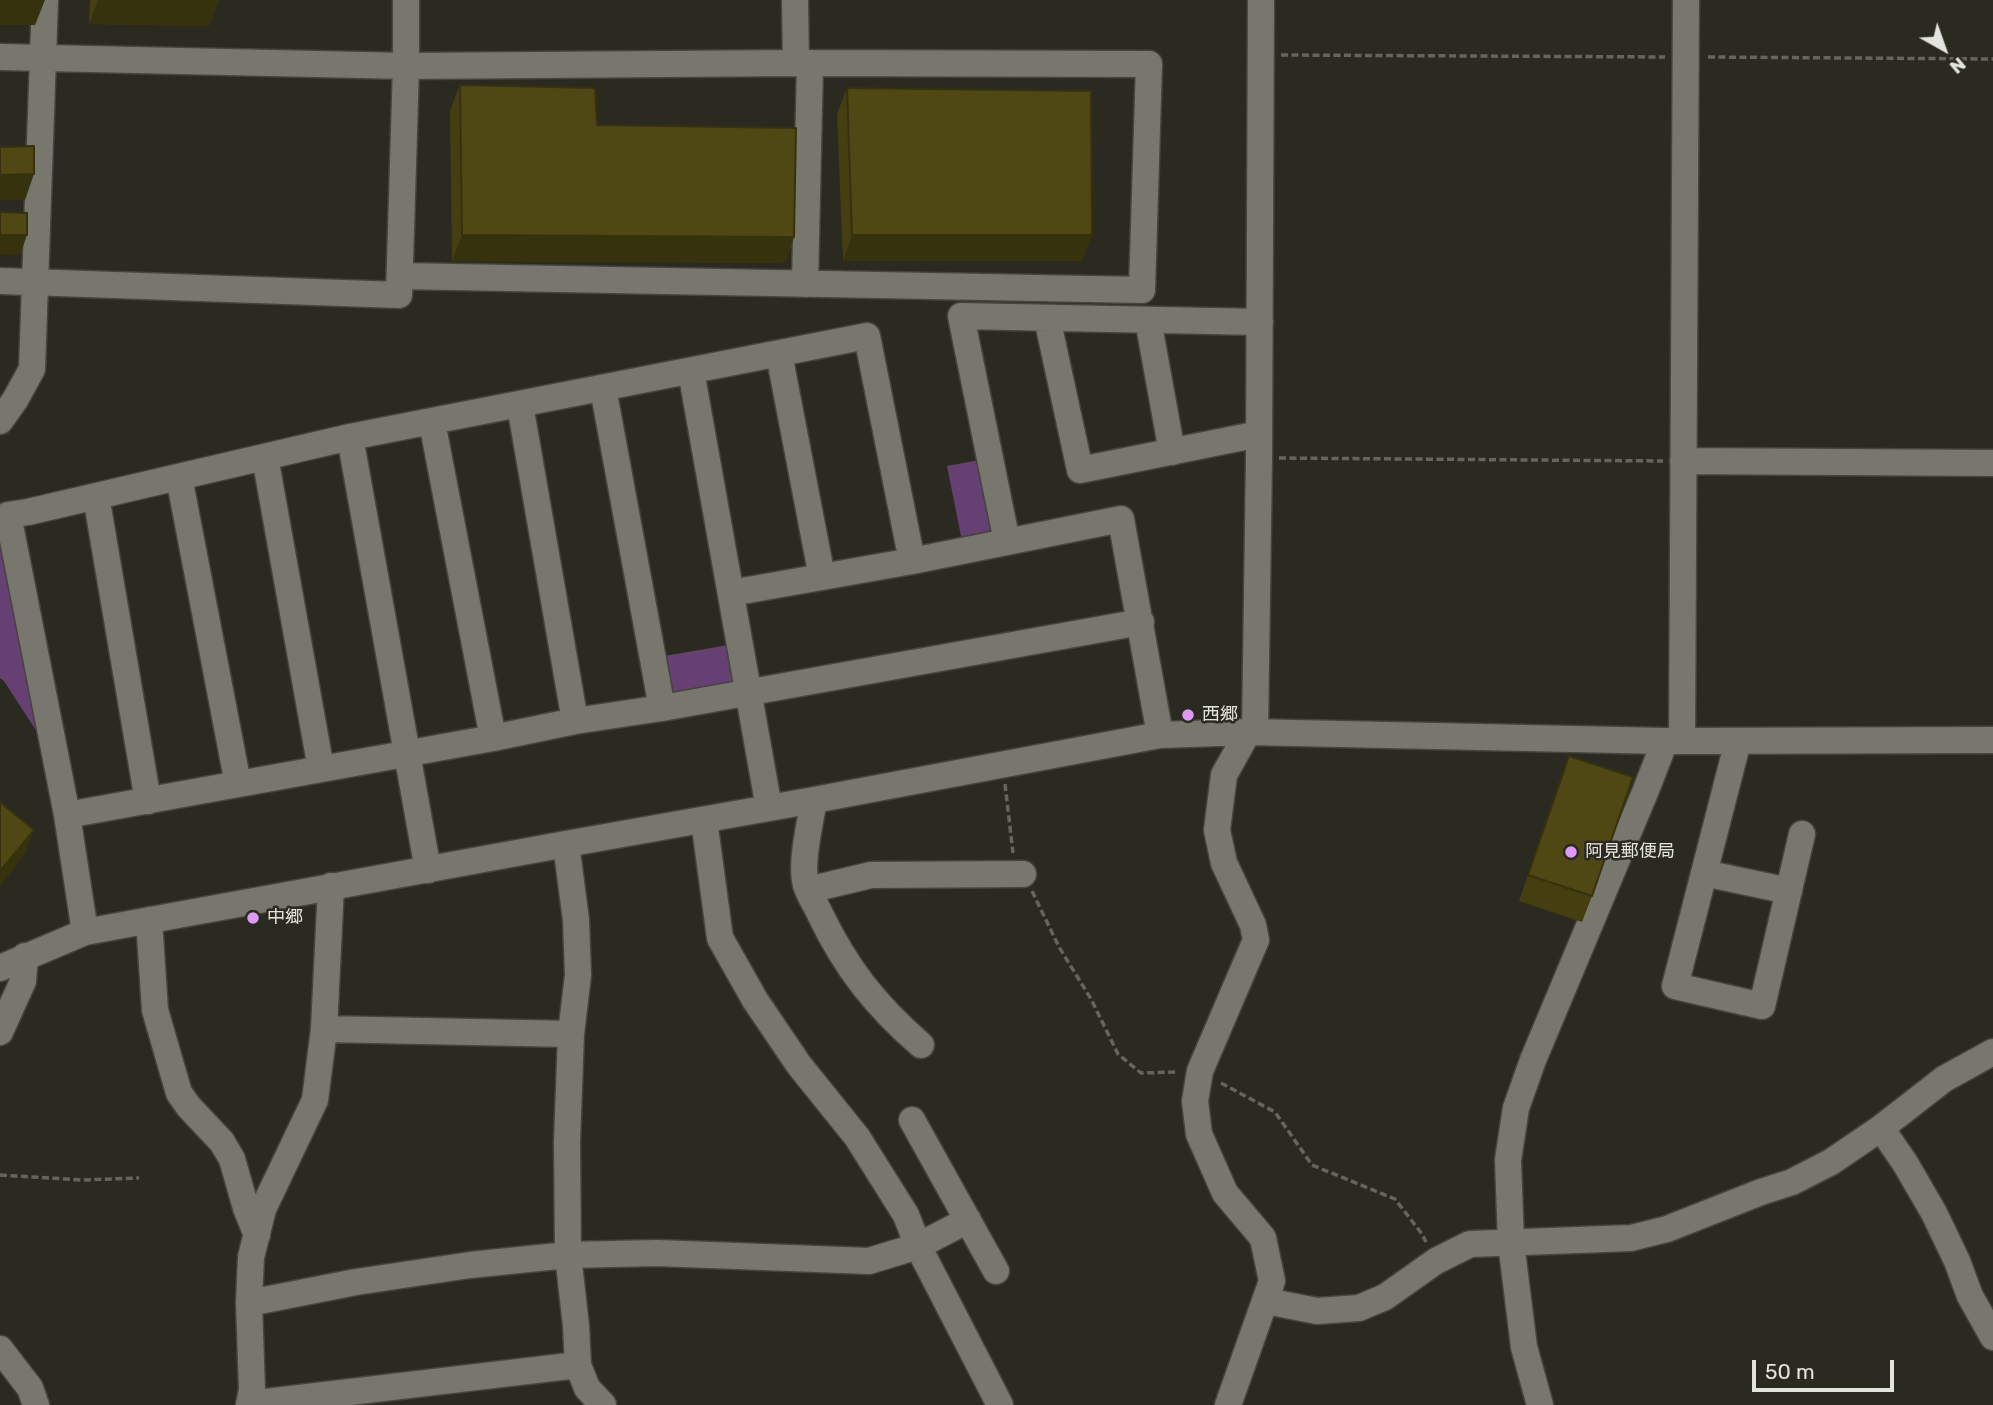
<!DOCTYPE html>
<meta charset="utf-8">
<style>
body{margin:0}
#map{position:relative;width:1993px;height:1405px;overflow:hidden;background:#2b2a21;font-family:Rubik,sans-serif}
canvas{display:block}
.north{position:absolute;left:1909px;top:14px;width:70px;height:70px;-webkit-text-stroke:5px #2b2a21;paint-order:stroke;rotate:140deg;font-size:19px;font-weight:700;line-height:28px;text-align:center;color:#e4e4de}
.north::after{content:'';display:block;margin:auto;width:24px;height:32px;background:#e4e4de;clip-path:polygon(50% 0,100% 100%,50% 72%,0 100%)}
.scale{position:absolute;left:1752px;top:1360px;width:142px;height:32px;box-sizing:border-box;border:4px solid #e4e4de;border-top:0;padding-left:9px;font-size:21px;line-height:24px;white-space:nowrap;color:#e4e4de;-webkit-text-stroke:5px #2b2a21;paint-order:stroke}
</style>
<div id="map">
<canvas width="1993" height="1405"></canvas>
<div class="north">N</div>
<div class="scale">50 m</div>
</div>
<script>
const c = document.querySelector('canvas').getContext('2d');
c.lineJoin = 'round';
function fillPath(path, color) { c.fillStyle = color; c.fill(path, 'evenodd'); }
function strokePath(path, color, width, dash) { c.strokeStyle = color; c.lineWidth = width; c.lineCap = dash ? 'butt' : 'round'; c.setLineDash(dash || []); c.stroke(path); }
function drawText(font, color, halo, rows, align = 'center') {
  c.font = font + ' Rubik,"Noto Sans JP",sans-serif'; c.lineWidth = 5; c.setLineDash([]); c.textBaseline = 'middle'; c.strokeStyle = halo; c.fillStyle = color; for (const [text, x, y, turn = 0] of rows) {
    c.save(); c.translate(x, y); c.rotate((+turn || 0) * Math.PI / 180); c.textAlign = isNaN(turn) ? turn : align; if (halo) c.strokeText(text, 0, 0); c.fillText(text, 0, 0); c.restore();
  }
}
const green = new Path2D(`
 M990,458L1007,542L964,551L947,466Z
 M0,523L39,735L4,681L0,678Z
 M740,643L749,692L662,708L653,658Z`);
const path = new Path2D(`
 M1281,55L1665,57
 M1708,57L1993,59
 M1279,458L1663,461
 M1005,784L1013,853
 M1032,891L1059,947L1091,999L1118,1054L1141,1073L1178,1072
 M1221,1083L1275,1112L1312,1165L1395,1199L1422,1234L1426,1242
 M0,1175L82,1180L139,1178`);
const minor = new Path2D(`
 M0,57L406,66L796,63L795,0
 M400,276L1142,290L1149,64L796,63
 M0,281L399,295L406,66V0
 M805,284L810,63
 M1047,318L1080,470L1259,434
 M1148,320L1172,452
 M779,354L822,577
 M691,371L769,808
 M603,388L662,708
 M520,405L575,721
 M0,421L15,400L32,369L45,0
 M432,422L493,738
 M350,437L428,870
 M265,457L321,769
 M1683,461L1993,463
 M179,477L238,784
 M96,496L148,801
 M1007,542L961,316L1260,322
 M731,593L912,561L1121,519L1160,735
 M1255,732L1259,458L1261,0
 M1682,741L1686,0
 M1738,741L1675,986L1762,1006L1802,834
 M814,800C810,824 800,863 806,885C809,895 816,905 820,914C846,968 875,1005 921,1045
 M67,815L493,738L575,721L662,708L1141,622
 M704,820L720,938L755,1000L799,1065L857,1137L906,1215L918,1246L1000,1405
 M566,844L576,920L578,975L571,1034L567,1142L568,1255L576,1326L578,1365L587,1388L603,1405
 M1704,873L1789,891
 M808,890L871,875L1023,874
 M149,920L155,1010L179,1093L189,1107L222,1142L232,1159L246,1208L257,1235
 M85,932L67,815L8,515L28,512L350,437L867,336L912,561
 M0,968L85,932L566,844L814,800L1160,735L1248,732L1665,741L1993,740
 M324,1029L571,1034
 M0,1032L23,981L25,956
 M912,1120L996,1271
 M1881,1128L1905,1163L1934,1213L1957,1261L1970,1296L1993,1337
 M1266,1301L1317,1311L1359,1308L1385,1297L1436,1261L1470,1244L1631,1238L1667,1229L1761,1192L1792,1182L1831,1162L1881,1128L1944,1079L1993,1052
 M249,1303L356,1282L470,1265L568,1255L657,1253L869,1261L918,1246L968,1220
 M0,1349L30,1388L36,1405
 M249,1404L578,1365
 M249,1405L252,1390L249,1303L251,1257L263,1209L315,1100L324,1029L331,886
 M1228,1405L1272,1281L1263,1238L1225,1193L1199,1134L1195,1101L1200,1071L1256,940L1253,925L1224,863L1217,830L1224,775L1248,732
 M1540,1405L1524,1347L1511,1243L1508,1160L1516,1108L1533,1060L1646,790L1665,741`);
const wall = new Path2D(`
 M90,0H219L209,26L89,24Z
 M460,85L597,125L794,237L785,263L452,261L450,111Z
 M847,88L1082,261H843L837,114Z
 M1560,781L1592,896L1582,922L1519,901Z`);
const shadedWall = new Path2D(`
 M0,0H45L35,25H0Z
 M98,0H219L209,26L89,24Z
 M34,174L25,200H0V175Z
 M0,235H27L20,255L0,254Z
 M462,235L794,237L785,263L452,261Z
 M852,235H1092L1082,261H843Z
 M34,830L24,856L0,886V871Z`);
const building = new Path2D(`
 M460,85L595,88L597,125L796,128L794,237L462,235Z
 M847,88L1091,91L1092,235H852Z
 M34,146V174L0,175V147Z
 M0,212L27,213V235H0Z
 M1569,756L1633,777L1592,896L1528,875Z
 M0,802L34,830L0,871Z`);
const markers = [
 [1188,715,7,"#dd99f3"],
 [1571,852,7,"#dd99f3"],
 [253,918,7,"#dd99f3"]
];
const poiNames = [
 ["西郷",1202,715],
 ["阿見郵便局",1585,852],
 ["中郷",267,918]
];
fillPath(green, '#663f73');
strokePath(minor, '#45443e', 29);
strokePath(path, '#65655d', 3.5, [7, 3.5]);
strokePath(minor, '#78776d', 26);
fillPath(wall, '#443e11');
fillPath(shadedWall, '#37320e');
fillPath(building, '#4f4814');
strokePath(building, '#37320e', 2);
for (const [x, y, r, color] of markers) { const dot = new Path2D(); dot.arc(x, y, r, 0, 2 * Math.PI); c.fillStyle = color; c.fill(dot); strokePath(dot, '#2b2a21', 2.5); }
drawText('18px', '#e4e4de', '#2b2a21', poiNames, 'left');
</script>
